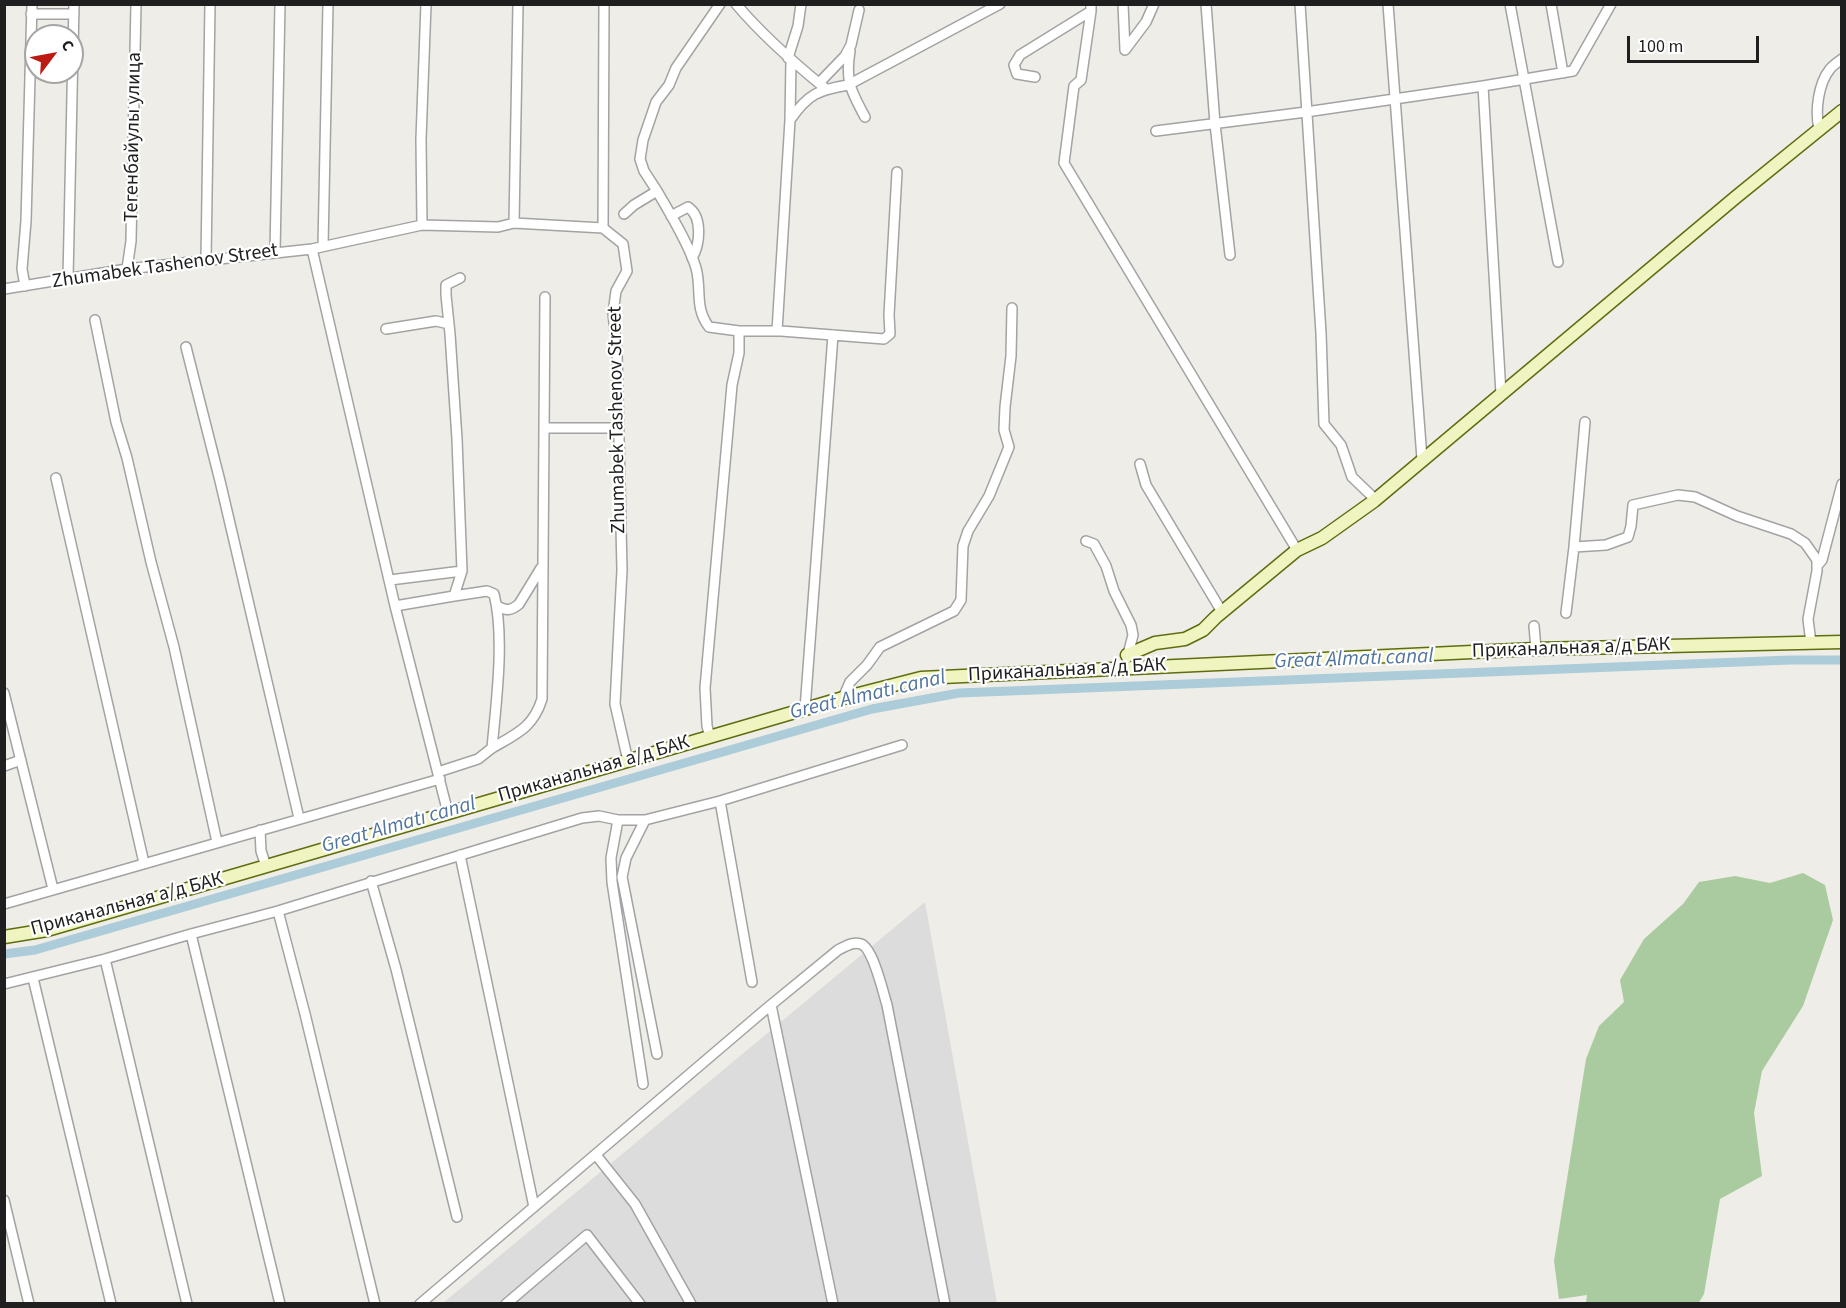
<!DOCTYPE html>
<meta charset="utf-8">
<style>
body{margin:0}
#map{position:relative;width:1846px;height:1308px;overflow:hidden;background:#efede7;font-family:"Source Sans 3",sans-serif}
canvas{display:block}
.frame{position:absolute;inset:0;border:6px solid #1f1f1f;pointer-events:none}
.north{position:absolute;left:24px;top:24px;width:60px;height:60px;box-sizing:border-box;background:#fff;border:2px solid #a5a5a5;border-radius:50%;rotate:58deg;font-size:16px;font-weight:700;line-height:24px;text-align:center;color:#1f1f1f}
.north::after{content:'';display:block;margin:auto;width:21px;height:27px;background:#bc1a13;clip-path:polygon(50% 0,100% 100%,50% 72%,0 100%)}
.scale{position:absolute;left:1627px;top:36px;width:132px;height:27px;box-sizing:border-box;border:3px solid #1f1f1f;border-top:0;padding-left:8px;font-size:18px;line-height:21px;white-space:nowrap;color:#1f1f1f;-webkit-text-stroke:4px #fff;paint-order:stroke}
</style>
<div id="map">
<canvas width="1846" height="1308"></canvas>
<div class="frame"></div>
<div class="north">С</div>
<div class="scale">100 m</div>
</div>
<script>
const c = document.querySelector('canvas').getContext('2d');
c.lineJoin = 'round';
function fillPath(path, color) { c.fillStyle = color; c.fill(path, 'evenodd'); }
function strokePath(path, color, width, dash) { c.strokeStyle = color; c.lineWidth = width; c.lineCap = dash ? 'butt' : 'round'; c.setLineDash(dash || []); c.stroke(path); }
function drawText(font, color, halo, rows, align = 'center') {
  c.font = font + ' "Source Sans 3",sans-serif'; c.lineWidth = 4.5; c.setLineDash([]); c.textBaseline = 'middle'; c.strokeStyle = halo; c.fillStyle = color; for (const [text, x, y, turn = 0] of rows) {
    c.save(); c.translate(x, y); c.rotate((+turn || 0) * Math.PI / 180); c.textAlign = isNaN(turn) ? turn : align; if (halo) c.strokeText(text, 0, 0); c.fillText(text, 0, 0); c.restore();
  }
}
const residential = new Path2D(`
 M925,902L997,1303H443Z`);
const forest = new Path2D(`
 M1803,873L1825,885L1833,920L1803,1006L1762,1071L1754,1113L1762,1176L1720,1199L1704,1294L1698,1304L1586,1303L1587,1295L1559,1299L1554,1261L1586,1059L1599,1026L1624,1002L1620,980L1644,939L1683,904L1699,882L1735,876L1770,883Z`);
const canal = new Path2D(`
 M4,954L35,950L872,709L959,693L1790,660H1842`);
const street = new Path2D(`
 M736,4C763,36 794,63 826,89
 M1123,4L1125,50L1146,22L1154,4
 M1206,4L1215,124L1230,255
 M1300,4L1321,333L1324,424L1341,445L1352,477L1376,500
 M1388,4L1422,459
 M1510,4L1558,262
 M1551,4L1563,73
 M1091,11L1081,80L1074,86L1064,163L1297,550
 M31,14H74
 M850,51C845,81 851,91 865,117
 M788,58L798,26L801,4
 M1035,77L1017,74L1014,65L1020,55L1091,11V4
 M819,83L845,56L851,45L859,10
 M790,120L791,60
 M1819,129C1815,111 1818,84 1830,69C1833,65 1838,62 1842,59
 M1156,131L1306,112L1483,86
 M657,191C669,212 689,244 696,268C702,290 694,307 709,327L739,331
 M624,214L634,205L657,191L644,171L640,159L643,140L656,102L669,85L676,68L720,4
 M671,216L688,207C703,217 700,245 692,258
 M514,223L518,4
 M422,225L421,139L426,4
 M603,228L604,4
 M323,246L328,4
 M312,249L395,606L448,813
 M275,252L280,4
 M206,259L210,4
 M127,269L131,241L136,4
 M68,278L74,4
 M25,286L22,269L26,221L32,4
 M4,289L127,269L312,249L422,225L498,227L514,223L603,228L623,244L627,271L616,291L613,313L617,353L622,570L615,704L628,761
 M95,320L116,422L127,458L151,562L174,647L217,842
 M386,329L436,321L449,324
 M777,331L790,120C808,94 818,90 848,85L1000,4
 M186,347L220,481L299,818
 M1501,394L1483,86L1573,71L1611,4
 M1585,422L1574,547L1606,545L1628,537L1631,526L1633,505L1678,495L1695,497L1737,516L1791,534L1805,543L1817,560V571L1808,619L1811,643
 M544,428H619
 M1140,464L1146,485L1222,612
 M56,478L144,863
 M1086,541L1094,544L1106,566L1114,591L1131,625L1133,635L1127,658
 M1817,566L1822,560L1842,484
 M390,580L462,571
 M395,606L454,596L462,571L457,439L450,334L446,295V285L460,278
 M497,606C506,611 511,611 519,604L541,568
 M1566,613L1574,547
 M1534,626L1536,649
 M4,693L53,889
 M843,698L850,682L867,665L880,647L954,611L961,600L963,546L968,531L989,496L1009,447L1004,430L1005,407L1011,356L1012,308
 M805,709L833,335
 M710,737L707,726L705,688L732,385L739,353V331H781L884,339L890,334L889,315L897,172
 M492,748C516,734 533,728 542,699L545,297
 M4,766L21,760
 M438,772L478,759L492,748C496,704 505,637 494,594L487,591L454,596
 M720,801L752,982
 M618,820L611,858L612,882L643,1084
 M645,820L626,858L622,877L657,1054
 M260,830L261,851L266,866
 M460,855L534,1207
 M371,881L396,969L457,1217
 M4,904L440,779
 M278,911L305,1014L375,1304
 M191,934L280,1304
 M105,959L187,1304
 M33,978L111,1304
 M4,984L105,959L191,934L278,911L582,818L599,816L618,820H645L720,801L902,745
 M771,1005L833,1304
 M596,1155L635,1204L691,1304
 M4,1200L29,1304
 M420,1304L766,1009L838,950C845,947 852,941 861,944C873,948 883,992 887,1005L945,1304
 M506,1304L587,1235L640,1304`);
const secondary = new Path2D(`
 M1127,655L1155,643L1185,639L1203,630L1216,617L1297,550L1322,538L1374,501L1736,197L1842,111
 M4,937L47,930L843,698L921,678L1536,649L1842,642`);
const streetNames = [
 ["Тегенбайулы улица",134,137,-89],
 ["Zhumabek Tashenov Street",165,267,-8],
 ["Zhumabek Tashenov Street",618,420,-91],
 ["Приканальная а/д БАК",1571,649,-2],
 ["Приканальная а/д БАК",1067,671,-3],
 ["Приканальная а/д БАК",594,770,-16],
 ["Приканальная а/д БАК",127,905,-15]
];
const waterNames = [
 ["Great Almatı canal",1354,660,-2],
 ["Great Almatı canal",868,696,-13],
 ["Great Almatı canal",399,826,-16]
];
fillPath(residential, '#dddcdc');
fillPath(forest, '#aaca9f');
strokePath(canal, '#abccd8', 9);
strokePath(street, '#a3a3a3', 12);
strokePath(secondary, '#5f6d0f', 15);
strokePath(street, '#fff', 9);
strokePath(secondary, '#eff4c0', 12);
drawText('20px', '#1f1f1f', '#fff', streetNames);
drawText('italic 21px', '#51759f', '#fff', waterNames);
</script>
